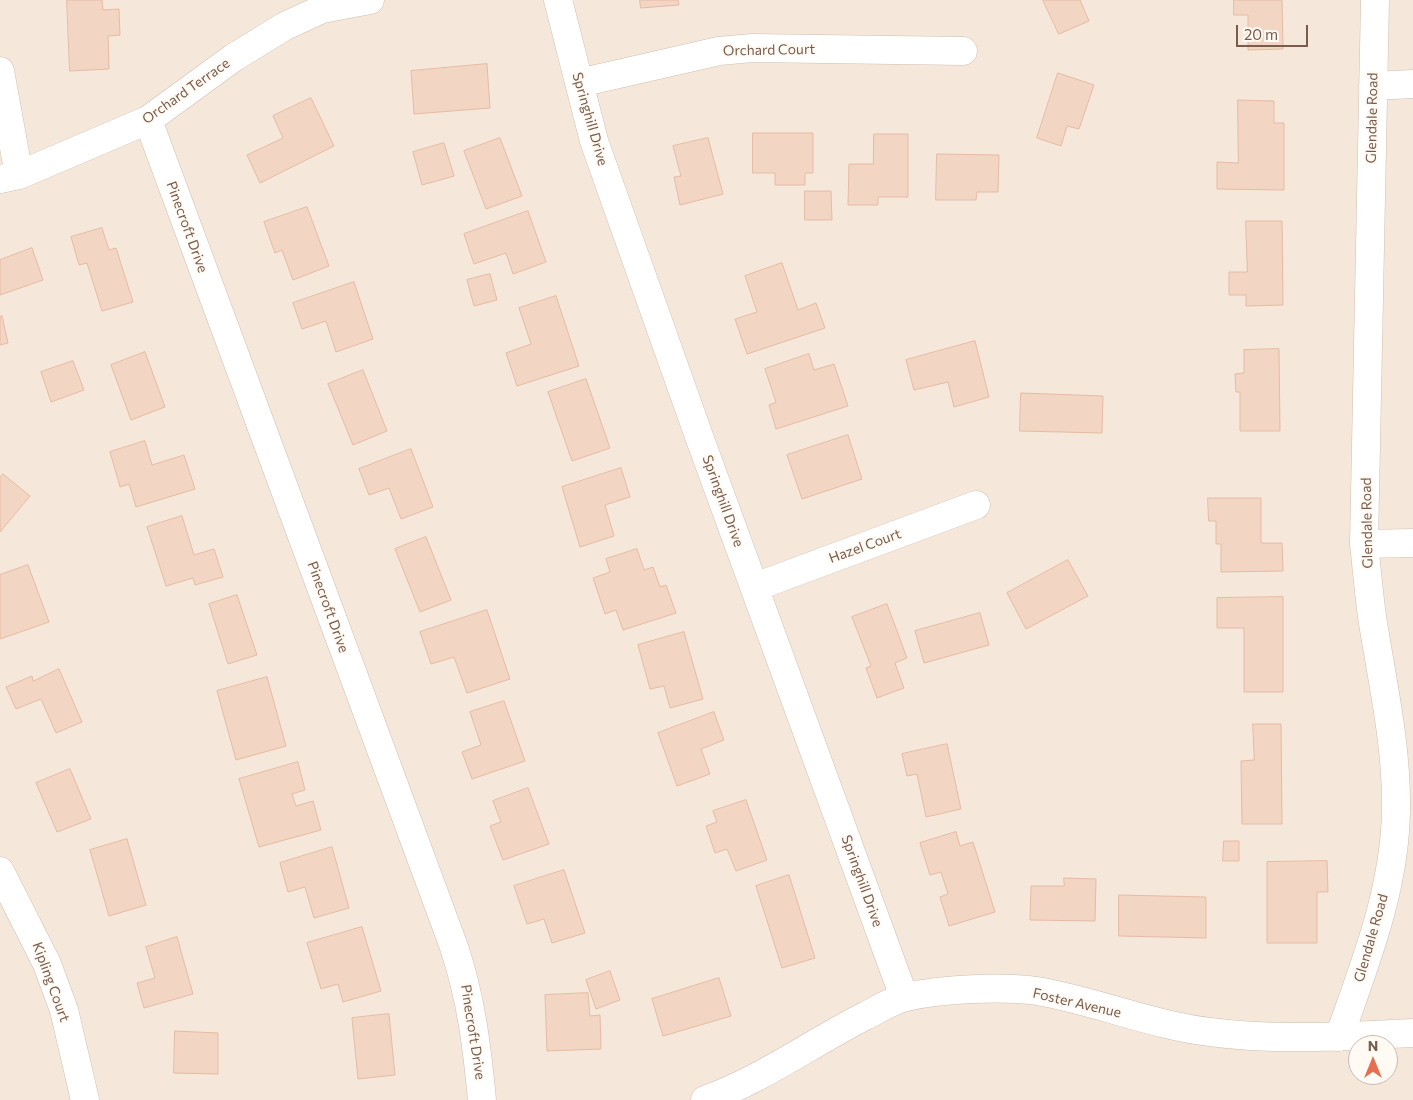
<!DOCTYPE html>
<style>
body{margin:0}
#map{position:relative;width:1413px;height:1100px;overflow:hidden;background:#fdf6ec;font-family:Commissioner,sans-serif}
canvas{display:block}
.north{position:absolute;left:1348px;top:1035px;width:50px;height:50px;box-sizing:border-box;background:#fffaf3;border:1px solid #cabbb1;border-radius:50%;rotate:0deg;font-size:14px;font-weight:700;line-height:20px;text-align:center;color:#7a5c4d}
.north::after{content:'';display:block;margin:auto;width:18px;height:22px;background:#e76f51;clip-path:polygon(50% 0,100% 100%,50% 72%,0 100%)}
.scale{position:absolute;left:1236px;top:25px;width:72px;height:22px;box-sizing:border-box;border:2px solid #7a5c4d;border-top:0;padding-left:6px;font-size:15px;line-height:18px;white-space:nowrap;color:#7a5c4d;-webkit-text-stroke:4px #fffaf3;paint-order:stroke}
</style>
<div id="map">
<canvas width="1413" height="1100"></canvas>
<div class="north">N</div>
<div class="scale">20 m</div>
</div>
<script>
const c = document.querySelector('canvas').getContext('2d');
c.lineJoin = 'round';
function fillPath(path, color) { c.fillStyle = color; c.fill(path, 'evenodd'); }
function strokePath(path, color, width, dash) { c.strokeStyle = color; c.lineWidth = width; c.lineCap = dash ? 'butt' : 'round'; c.setLineDash(dash || []); c.stroke(path); }
function drawText(font, color, halo, rows, align = 'center') {
  c.font = font + ' Commissioner,sans-serif'; c.lineWidth = 4; c.setLineDash([]); c.textBaseline = 'middle'; c.strokeStyle = halo; c.fillStyle = color; for (const [text, x, y, turn = 0] of rows) {
    c.save(); c.translate(x, y); c.rotate((+turn || 0) * Math.PI / 180); c.textAlign = isNaN(turn) ? turn : align; if (halo) c.strokeText(text, 0, 0); c.fillText(text, 0, 0); c.restore();
  }
}
const residential = new Path2D(`
 M0,0H1413V1100H0ZM1358,1045H1388V1075H1358Z`);
const building = new Path2D(`
 M67,0H102L103,10L119,9L120,35L108,36L109,69L70,71Z
 M640,0H678L679,5L641,8Z
 M1043,0H1080L1089,21L1059,34Z
 M1234,0H1282L1283,49L1248,50V15H1234Z
 M487,64L490,108L414,114L411,71Z
 M1058,73L1094,85L1079,129L1067,126L1061,146L1037,138Z
 M311,98L334,146L260,183L247,155L283,138L273,116Z
 M1238,100L1274,101V123H1284V190L1217,189V162L1238,163Z
 M753,133H813V173H805V185H775V173H753Z
 M874,134H908V197H878V205H848L849,164H873Z
 M500,138L522,196L486,209L464,151Z
 M708,138L723,194L680,205L674,177L681,176L673,146Z
 M444,143L454,176L422,185L413,152Z
 M937,154L999,155L998,192H977L976,200H936Z
 M805,191H831L832,220H805Z
 M307,207L329,266L293,280L282,250L275,253L264,222Z
 M528,211L546,262L513,274L506,253L474,264L464,234Z
 M1246,221H1282L1283,305L1246,306V295H1229V272H1247Z
 M102,228L109,250L116,248L133,302L102,311L87,263L79,265L71,237Z
 M32,248L43,280L0,295V260Z
 M782,263L798,310L816,303L825,328L747,354L735,319L757,312L745,276Z
 M490,274L497,300L474,306L467,280Z
 M354,282L373,339L336,352L326,321L302,329L293,303Z
 M556,296L579,366L517,386L506,353L531,344L519,308Z
 M2,316L8,343L0,345V317Z
 M975,341L989,397L954,407L948,382L914,390L906,360Z
 M1279,349L1280,431H1240V392H1236L1235,374L1244,373V350Z
 M145,352L165,407L131,420L111,365Z
 M809,354L814,370L834,364L848,406L776,429L769,405L776,402L765,369Z
 M73,361L84,390L51,402L41,372Z
 M363,370L387,431L353,445L328,384Z
 M586,379L610,448L572,461L548,392Z
 M1021,393L1103,396L1102,433L1020,431Z
 M848,435L862,479L802,499L787,455Z
 M145,441L152,465L184,455L195,489L136,507L129,484L120,487L110,452Z
 M411,449L433,507L401,519L389,488L369,495L359,469Z
 M621,468L630,497L605,505L614,536L580,547L562,487Z
 M3,474L30,496L0,532V478Z
 M1208,498H1261V543H1282L1283,571L1221,572V544H1216V521H1209Z
 M182,516L194,555L214,549L223,577L195,585L193,578L166,586L147,527Z
 M426,537L451,600L420,612L395,549Z
 M637,549L644,570L653,567L660,587L666,585L676,613L623,630L616,610L605,614L593,578L610,572L606,559Z
 M1068,560L1088,596L1026,629L1007,593Z
 M28,565L49,622L0,639V575Z
 M237,595L257,655L228,664L209,604Z
 M1283,597V692H1244V628H1217V598Z
 M887,604L907,658L895,663L904,688L877,698L866,668L871,666L852,617Z
 M487,610L510,679L467,693L454,657L431,664L420,632Z
 M980,613L989,645L924,663L915,631Z
 M684,632L703,699L670,708L664,686L650,689L638,645Z
 M59,669L82,722L56,733L41,699L16,709L6,687L32,676L33,681Z
 M267,677L286,746L236,760L217,691Z
 M504,701L525,761L472,779L462,752L481,745L470,712Z
 M714,712L724,740L701,749L710,774L677,786L658,733Z
 M1253,724H1281L1282,824H1242L1241,761L1254,760Z
 M947,744L961,809L926,817L917,774L907,776L902,754Z
 M298,762L305,790L292,794L296,806L313,801L321,830L259,847L239,779Z
 M70,769L91,819L57,832L36,783Z
 M528,788L549,844L503,860L490,826L501,822L493,801Z
 M746,800L767,860L736,871L727,849L715,853L706,826L717,822L713,811Z
 M956,832L960,846L973,842L995,912L949,926L940,897L948,894L941,872L930,875L920,843Z
 M127,839L146,905L109,916L90,850Z
 M1224,841H1239V861H1223Z
 M332,847L349,908L314,918L305,887L288,892L280,863Z
 M1327,861L1328,892H1317V943H1267V862Z
 M564,870L585,933L552,943L544,919L527,924L514,886Z
 M789,875L815,958L782,968L756,886Z
 M1064,878L1096,879L1095,921L1030,920L1031,886H1064Z
 M1119,895L1206,897V938L1119,936Z
 M362,927L381,991L343,1002L338,984L321,989L307,943Z
 M177,937L193,994L144,1008L137,983L155,978L146,947Z
 M610,971L620,1000L596,1009L586,980Z
 M719,978L731,1016L663,1036L652,999Z
 M588,993L590,1016L600,1015L601,1049L547,1051L545,995Z
 M389,1014L395,1075L358,1079L352,1018Z
 M175,1031L218,1033V1074L174,1073Z`);
const minor = new Path2D(`
 M558,0L594,141L700,439L904,997
 M0,71L19,175
 M579,83L719,51L752,48L963,51
 M1373,86L1413,84
 M148,120L454,947C471,998 477,1047 482,1100
 M0,179L19,175L148,120L233,58L285,26L322,9L370,0
 M1364,544L1413,543
 M755,587L976,505
 M0,871L47,964L64,1010L85,1100
 M1339,1037C1365,964 1395,889 1396,810C1397,747 1383,685 1373,623C1369,597 1367,570 1364,544L1375,0
 M705,1100C763,1079 810,1044 865,1016C878,1010 892,1000 906,997C941,989 1001,986 1037,991C1096,1001 1151,1025 1210,1032C1277,1041 1345,1036 1413,1033`);
const streetNames = [
 ["Orchard Court",769,50,-1],
 ["Orchard Terrace",186,91,-35],
 ["Glendale Road",1372,118,-89],
 ["Springhill Drive",590,119,74],
 ["Pinecroft Drive",187,227,70],
 ["Springhill Drive",723,501,70],
 ["Glendale Road",1367,523,-91],
 ["Hazel Court",865,546,-20],
 ["Pinecroft Drive",328,607,70],
 ["Springhill Drive",862,881,70],
 ["Glendale Road",1371,938,-74],
 ["Kipling Court",51,982,70],
 ["Foster Avenue",1077,1003,13],
 ["Pinecroft Drive",473,1032,81]
];
fillPath(residential, '#f5e8da');
fillPath(building, '#f3d5c3');
strokePath(building, '#e6bba3', 1);
strokePath(minor, '#d1beb0', 29);
strokePath(minor, '#fff', 28);
drawText('14px', '#7a5c4d', '#fffaf3', streetNames);
</script>
